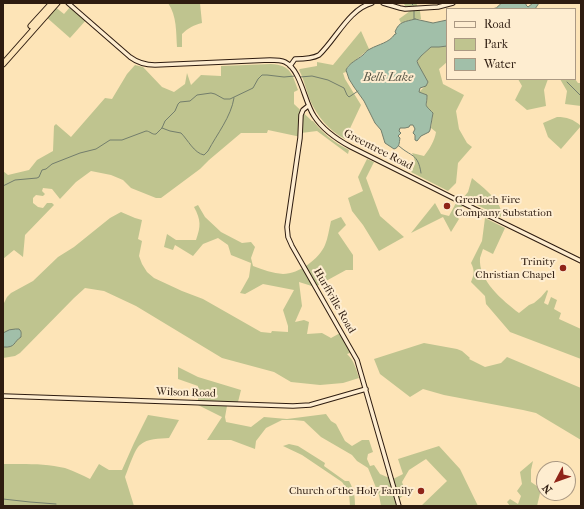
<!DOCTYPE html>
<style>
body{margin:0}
#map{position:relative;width:584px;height:509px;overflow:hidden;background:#fde4b7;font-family:"IM FELL French Canon",serif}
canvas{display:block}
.frame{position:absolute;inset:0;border:4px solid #2e1c10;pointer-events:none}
.legend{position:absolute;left:446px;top:8px;width:130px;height:72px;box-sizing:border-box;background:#feedd0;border:1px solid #ab9983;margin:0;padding:5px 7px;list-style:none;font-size:12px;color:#2e1c10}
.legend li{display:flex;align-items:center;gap:8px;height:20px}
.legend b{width:20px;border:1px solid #ab9983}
.north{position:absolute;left:536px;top:461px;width:40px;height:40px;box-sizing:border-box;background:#feedd0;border:1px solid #ab9983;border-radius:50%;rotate:229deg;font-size:11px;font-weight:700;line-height:16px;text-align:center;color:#2e1c10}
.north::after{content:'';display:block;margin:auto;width:14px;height:18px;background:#8f2418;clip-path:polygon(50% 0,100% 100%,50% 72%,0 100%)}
</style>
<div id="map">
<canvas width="584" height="509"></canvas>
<div class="frame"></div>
<ul class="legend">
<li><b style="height:5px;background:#feedd0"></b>Road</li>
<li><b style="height:11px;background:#bfc48f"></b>Park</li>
<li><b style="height:11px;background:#a1bfa9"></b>Water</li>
</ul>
<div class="north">N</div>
</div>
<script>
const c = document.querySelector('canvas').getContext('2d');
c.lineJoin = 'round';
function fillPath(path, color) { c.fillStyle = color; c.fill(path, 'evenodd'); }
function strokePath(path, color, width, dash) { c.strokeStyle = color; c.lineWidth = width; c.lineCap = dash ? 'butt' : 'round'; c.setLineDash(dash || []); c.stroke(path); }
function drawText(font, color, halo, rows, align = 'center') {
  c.font = font + ' "IM FELL French Canon",serif'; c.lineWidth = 4; c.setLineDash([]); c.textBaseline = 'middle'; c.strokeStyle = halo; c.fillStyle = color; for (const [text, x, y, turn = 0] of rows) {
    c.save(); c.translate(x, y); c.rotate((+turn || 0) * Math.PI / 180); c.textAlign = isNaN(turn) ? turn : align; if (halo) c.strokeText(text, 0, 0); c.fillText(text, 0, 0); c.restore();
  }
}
const green = new Path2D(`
 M168,3H200L202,23C194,25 188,28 182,34V47H177C176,32 177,16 168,3Z
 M404,3H416L420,11L421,19H415L401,23L399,19L410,11L405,7Z
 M54,6L64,14L71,6L87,19L70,38L45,16Z
 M361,31L369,49L347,67L346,72L343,73L345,79L361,105L345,139C329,131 317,116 310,100C306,90 304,79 299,70L300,69L317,66V62L333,65Z
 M447,46V62L439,69L443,84L464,95L456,111L459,129L467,143L472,147L458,163L456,183L448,191L411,172C416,164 416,162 412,153L424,156C429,150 435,140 436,132L431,128L433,113L426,107L427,95L419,92L428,83L418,64V59L431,47Z
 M271,64C291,65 292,74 298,90L294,92V104L312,121H313C325,135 332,141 349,150L348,154L317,131L301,133V137L268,130L267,133H241L209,160L200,169L161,198H156L131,188L123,180L111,175L91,171L76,182L60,199L52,189L43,188L42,191L45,194L43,196L36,195L33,198V203L38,207L43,208L47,203H52L54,205L25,235L23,257L14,250L3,259V171L8,175L29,170L37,160L53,151L54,126L56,124L71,137L105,98L112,99L127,74L135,65L143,67L162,87L174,92L185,84L187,73L191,85L201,75L221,76V66Z
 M518,79H548L544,90L546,106L527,110L515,100L522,86Z
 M560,79H575L578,83H581V106L565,104L567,91Z
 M557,117C567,117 573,119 581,126L561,149L548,137L543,123Z
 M367,159L374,162L366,178L380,216L404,237L379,251L363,225L352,211L348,198L363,191L358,177Z
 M472,178C480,185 500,200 501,211C502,213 501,215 501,217L463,198L468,192Z
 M435,203L441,214L449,216L456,203L463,206L457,210L455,215L459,219L451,232L443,217L411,233Z
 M198,205L205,217L221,232L242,243L251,242L255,247L251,258L253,266C263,270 273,273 283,274C299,274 319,259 325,245C328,238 329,229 331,221L341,217L346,225L338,233L353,255V270H346L315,287L299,282L302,306L295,322L304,320L309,322L307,334L322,333L331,338L342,332L353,352L347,354C354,360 356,369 359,378L343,383L320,385L291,382L274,372L222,358L136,306L104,291L85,288L74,298L20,353L15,356L3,358V305L7,297L11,293L33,281L58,257L74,247L110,218L121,212L135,218L142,220L138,239L142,241L139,256L142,264L147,272L154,278L182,291L203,299L261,332L271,333L272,331L288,332V326L283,310L294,290L263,284L245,294L240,293L249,277L251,263L231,255L228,245L218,238L203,244L193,256L175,245L173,250L164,247L167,234L176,240H196C201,226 201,220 194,207Z
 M485,218L505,228L493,254L483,249C482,252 481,255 480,258C478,280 503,301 519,313L529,305L534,303L541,297L547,290L548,291L544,303L548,305L551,297L557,300L554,309L561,313L559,319L581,329V359L510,332L486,304L485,296L471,282C474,275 475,271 471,263L482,241Z
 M424,343L457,349L462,351L470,358L469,359L485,367L501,363L507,357L581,388V440L536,413L523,410L444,395L423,389L410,397L380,374L374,359Z
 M178,367L198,377L241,390L238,402L227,406L225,417L226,422L251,427L264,417L287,419L326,414L331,421L336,424L345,441L352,446L362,440H369L373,452L368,454L367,459L370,466L374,465L380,474L387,477L392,476L393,479L403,474L398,459L439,446L460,469L478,506H421L447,481L426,459L409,470L402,482L406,493L399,499L400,506H381L379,495L368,468L357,461L352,455L321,437L304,421L294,420H282L266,428L256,441L255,449L231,440H207L222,417L198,405V386L178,379Z
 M148,415L179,420L169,438C159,439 148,438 140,445C135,448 128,470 125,477L134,506H3V464C23,464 45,463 65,468C74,471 82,475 90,479L99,464L109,470H122L134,443Z
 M289,444L298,446L325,463L324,466L345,481H349C354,490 355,495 355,506H350L349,492L342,482L302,455L283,446Z
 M533,461L531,470V482L541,489L537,506H510L507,502L510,499L518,504L521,496L517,491L522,484L520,472Z`);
const water = new Path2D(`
 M502,3H526V5L528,7L533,3H539L535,9H492L496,8Z
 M415,19L433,23L447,20V46L439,47H431L421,56L417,61L418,64L428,82L426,86L420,88L419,92L427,95C427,108 423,103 433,113L430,130L429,132L421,136L417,141L415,140V135L413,133L415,129L413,125H410L409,127L405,128H400L399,131L401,133L398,136L400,138C399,143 400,147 394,149L385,143L381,130L375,123L364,101L354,87L349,79L346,70C349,63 357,60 363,55C365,53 367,50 370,49C379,44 389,43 395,34H396V33L395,32C399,21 405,22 415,19Z
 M16,329H19C22,332 21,333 21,337C13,342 16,348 3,347V333L9,330Z`);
const stream = new Path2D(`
 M411,3L413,5
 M414,19V10
 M300,77L312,76L328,80L344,88L347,95L349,97L358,91
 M567,82L581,96
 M162,128L170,131L181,133C188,140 194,153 204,155L208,151C217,134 231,117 234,98
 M399,146C411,157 418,153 421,173
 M3,186L15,180L37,178L39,177L42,170L46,169L52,164L80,153L96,149L110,140H122L146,131C150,131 152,135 156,134L162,128L165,121L175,111L178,104L180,102L190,101L197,95L211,93L215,94L224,99H230L253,88L258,79L262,75H267L284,77L295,76
 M3,499L30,502L56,504`);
const secondary = new Path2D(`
 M68,3L130,57C138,63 145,65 155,65L270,60C275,60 281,60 285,62C301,70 304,101 314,116C323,130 336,139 351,147L473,208L581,261
 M383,3L400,8L405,9L438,7L453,3
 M290,66L295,59C303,59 312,59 319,55C336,39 349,9 372,3
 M308,106L303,110L301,115L300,138L287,227L288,237L292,246L357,360L399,506
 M3,396L293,406L310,405L366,389`);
const highway = new Path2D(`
 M31,26L52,3
 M3,64L57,3`);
const markers = [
 [447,206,4,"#8f2418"],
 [563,268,4,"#8f2418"],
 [421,491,4,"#8f2418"]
];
const streetNames = [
 ["Greentree Road",378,150,27],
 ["Hurffville Road",334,301,60],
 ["Wilson Road",186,393,2]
];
const poiNames = [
 ["Grenloch Fire",455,200,"left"],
 ["Company Substation",455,213,"left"],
 ["Trinity",555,262],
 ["Christian Chapel",555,275],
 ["Church of the Holy Family",413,491]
];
const waterNames = [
 ["Bells Lake",388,78]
];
fillPath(green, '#bfc48f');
fillPath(water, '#a1bfa9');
strokePath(water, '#737e6c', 1);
strokePath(stream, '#737e6c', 1);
strokePath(secondary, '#2e1c10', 5.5);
strokePath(highway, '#2e1c10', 7);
strokePath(secondary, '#feedd0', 3.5);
strokePath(highway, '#fde4b7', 5);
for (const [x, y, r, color] of markers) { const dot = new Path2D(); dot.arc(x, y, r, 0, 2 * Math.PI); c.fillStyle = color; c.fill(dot); strokePath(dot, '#feedd0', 1.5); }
drawText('11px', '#2e1c10', '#feedd0', streetNames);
drawText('11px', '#2e1c10', '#feedd0', poiNames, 'right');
drawText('italic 12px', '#565546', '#feedd0', waterNames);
</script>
